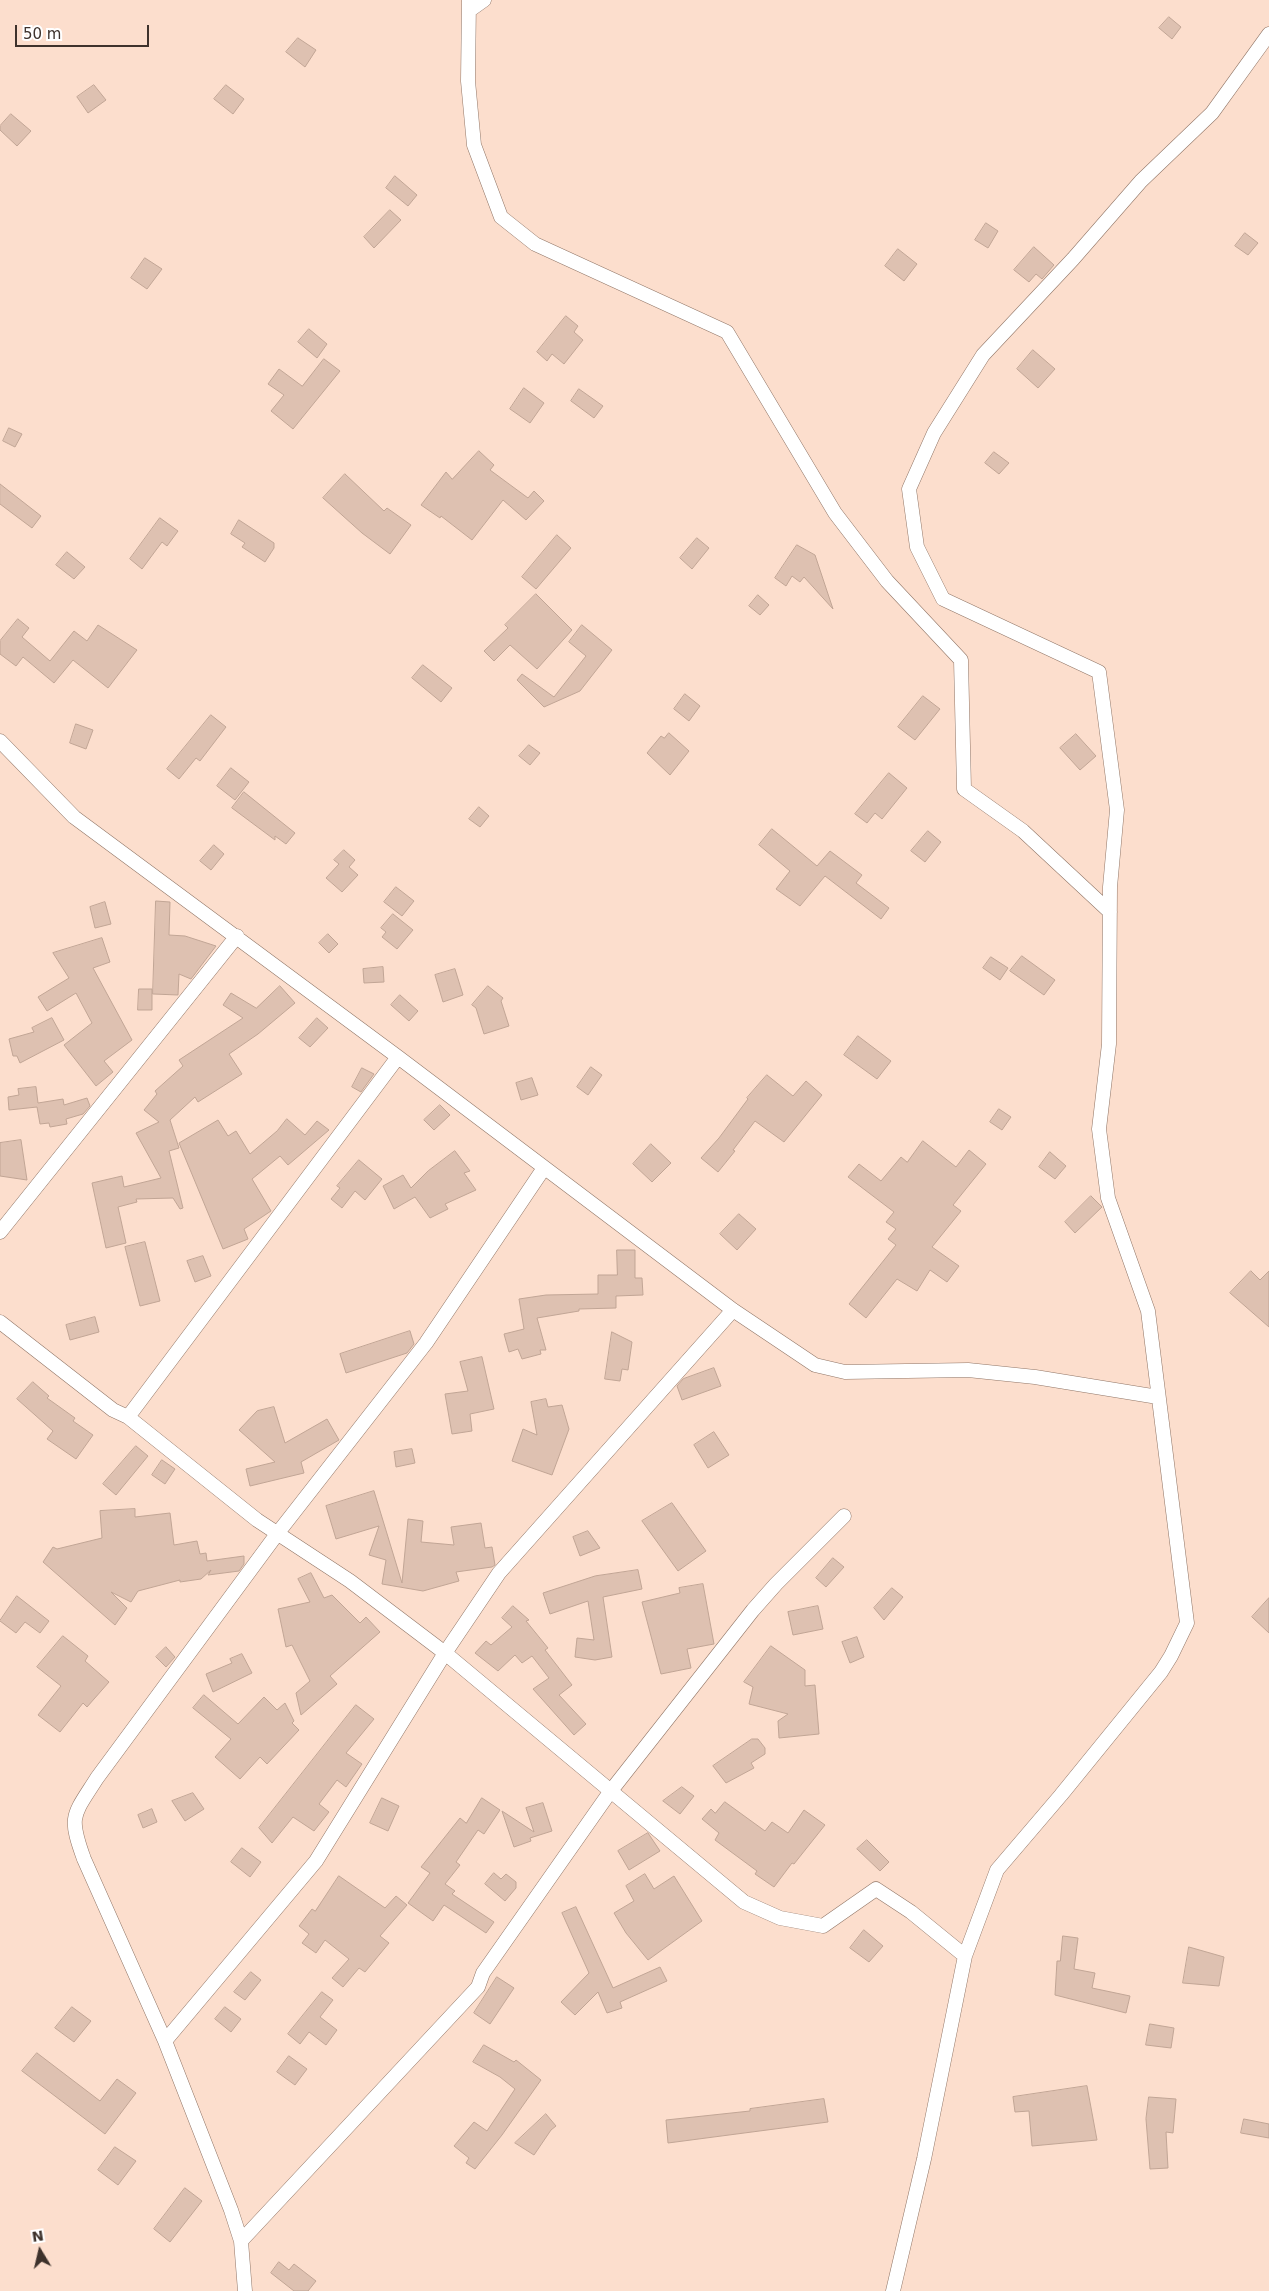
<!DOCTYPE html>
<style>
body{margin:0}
#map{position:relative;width:1269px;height:2291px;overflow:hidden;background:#fcdecd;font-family:"DejaVu Sans",sans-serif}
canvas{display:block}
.north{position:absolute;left:15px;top:2226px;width:50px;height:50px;-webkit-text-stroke:4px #fff;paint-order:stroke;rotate:351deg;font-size:14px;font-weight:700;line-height:20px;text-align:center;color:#3e322c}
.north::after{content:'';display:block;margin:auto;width:18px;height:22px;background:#3e322c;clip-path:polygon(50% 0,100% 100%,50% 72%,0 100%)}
.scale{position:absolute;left:15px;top:25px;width:134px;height:22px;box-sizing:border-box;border:2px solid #3e322c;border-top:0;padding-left:6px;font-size:15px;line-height:18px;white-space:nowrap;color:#3e322c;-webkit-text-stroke:4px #fff;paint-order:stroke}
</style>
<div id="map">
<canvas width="1269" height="2291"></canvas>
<div class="north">N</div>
<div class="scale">50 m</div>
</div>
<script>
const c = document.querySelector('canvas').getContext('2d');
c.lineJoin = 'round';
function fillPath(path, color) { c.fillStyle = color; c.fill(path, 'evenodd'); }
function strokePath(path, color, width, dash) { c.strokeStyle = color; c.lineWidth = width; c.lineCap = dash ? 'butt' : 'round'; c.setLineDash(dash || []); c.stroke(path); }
const building = new Path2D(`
 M1169,17L1181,27L1172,39L1159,28Z
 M298,38L316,50L305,67L286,52Z
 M94,85L106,100L88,113L77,97Z
 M226,85L244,99L233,114L214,99Z
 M11,114L31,131L17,146L0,130V126Z
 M395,176L417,195L408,206L386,188Z
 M390,210L401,220L374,248L364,237Z
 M986,223L998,231L988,248L975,240Z
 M1245,233L1258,243L1248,255L1235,246Z
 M1034,247L1054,265L1042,279L1036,274L1029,282L1014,270Z
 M898,249L917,264L904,281L885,266Z
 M145,258L162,269L147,289L131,278Z
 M566,316L578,326L574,332L583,340L564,364L552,354L547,361L537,352Z
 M309,329L327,344L317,358L298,342Z
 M1033,350L1055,369L1038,388L1017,369Z
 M324,359L340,371L293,429L271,411L284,395L268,384L279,369L302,386Z
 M524,388L544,403L530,423L510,409Z
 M579,389L603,406L594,418L571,401Z
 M9,428L22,434L15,447L3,441Z
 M479,451L494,465L490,470L528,498L534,491L544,501L526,520L503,500L472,540L441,516L440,518L421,505L446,472L452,479Z
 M994,452L1009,463L999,474L985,463Z
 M345,474L384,511L387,508L411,525L390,554L362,533L323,498Z
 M0,484L41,516L32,528L0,504Z
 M160,518L178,531L167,546L162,542L142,569L130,559Z
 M239,520L274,543V548L265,562L242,547L245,543L231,534Z
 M557,535L571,548L536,589L522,577Z
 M697,538L709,548L692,569L680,558Z
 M797,545L815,555L833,609L804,577L800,582L792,576L786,586L775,578Z
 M67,552L85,567L74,579L56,565Z
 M536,594L572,630L537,669L510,645L494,661L484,651L508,628L505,625Z
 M758,595L769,605L760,615L749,606Z
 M18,619L29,628L22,637L50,661L74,631L87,641L98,625L137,650L108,688L73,660L54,683L23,657L16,666L0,654V641Z
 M582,625L612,650L580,691L544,707L517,680L522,674L554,697L586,656L569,642Z
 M423,665L452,688L441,702L412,678Z
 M685,694L700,706L689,721L674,709Z
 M923,696L940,709L915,740L898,727Z
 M211,715L226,727L200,761L196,758L179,779L167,769Z
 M76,724L93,730L86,749L70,743Z
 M669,733L689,751L670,775L647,753L661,736L664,738Z
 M1076,734L1096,756L1080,770L1060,748Z
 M529,745L540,753L530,765L519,756Z
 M231,768L249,782L235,800L217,786Z
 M889,773L907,788L882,819L875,813L867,823L855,814Z
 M244,792L295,833L286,844L275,836V840L232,808Z
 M479,807L489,816L480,827L469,819Z
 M772,829L817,866L830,851L862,875L856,883L889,908L881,919L825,876L800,906L776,889L790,871L759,845Z
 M928,831L941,842L925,862L911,851Z
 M214,845L224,854L211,870L200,861Z
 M344,850L355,860L349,867L358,875L342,892L326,878L339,864L334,860Z
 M396,887L414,901L402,916L384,902Z
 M156,901L170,902L169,935L185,936L216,946L191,979L179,974L178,995L153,994Z
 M105,902L111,924L95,928L90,907Z
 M393,914L413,930L397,949L382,937L386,932L381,928Z
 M328,934L338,944L329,953L319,943Z
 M102,938L110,962L93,968L132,1040L104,1061L113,1072L96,1086L64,1045L92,1023L76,993L47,1011L38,997L69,978L53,953Z
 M1022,956L1055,980L1044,995L1010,971Z
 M991,957L1008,968L1000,980L983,968Z
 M383,967L384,982L364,983L363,969Z
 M455,969L463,995L443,1002L435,975Z
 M280,986L295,1003L258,1034L229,1054L242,1074L198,1102L195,1097L170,1120L179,1148L169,1151L183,1208L180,1209L173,1198L136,1199L137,1202L118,1207L126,1243L106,1248L92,1183L122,1176L124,1187L161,1178L136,1133L159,1122L144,1110L157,1094L155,1091L183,1066L179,1060L243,1018L223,1005L231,993L256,1008Z
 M488,986L503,998L501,1001L509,1026L484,1034L476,1008L472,1005Z
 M139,989H152V1010H138Z
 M400,995L418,1011L409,1021L391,1005Z
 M52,1018L64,1040L20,1063L17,1056H13L9,1039L34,1032L32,1028Z
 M317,1018L328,1028L310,1047L299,1038Z
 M858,1036L891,1061L877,1079L844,1055Z
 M591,1067L602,1075L588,1095L577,1087Z
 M362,1068L374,1074L361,1092L352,1087Z
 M767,1075L793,1096L806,1081L822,1095L784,1142L755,1121L733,1150L735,1151L718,1172L701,1158L719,1138L748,1099L747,1098Z
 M532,1078L538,1095L521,1100L516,1083Z
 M36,1087L38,1103L63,1099L64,1105L87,1098L90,1106L83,1114L66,1119L67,1124L50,1127L49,1123L40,1124L37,1107L9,1110L8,1097L19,1095L18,1089Z
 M440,1105L450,1115L434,1130L424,1120Z
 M999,1109L1011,1117L1002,1130L990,1122Z
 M287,1119L305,1135L317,1121L329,1130L288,1165L280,1156L252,1179L271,1211L244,1229L248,1239L223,1249L179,1143L218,1120L228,1136L236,1131L250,1154L277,1131Z
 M21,1140L27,1180L0,1176V1143Z
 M923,1141L956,1167L969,1150L986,1164L953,1205L961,1211L932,1247L959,1266L947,1282L930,1270L917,1291L897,1279L866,1318L849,1304L896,1245L888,1239L896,1229L886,1222L894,1212L848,1177L859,1164L881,1181L901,1157L907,1162Z
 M651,1144L671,1163L652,1182L633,1164Z
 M455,1151L470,1171L464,1173L476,1190L445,1204L448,1209L430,1218L415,1197L394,1209L383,1186L403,1175L411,1188L428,1171Z
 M1050,1152L1066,1166L1055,1179L1039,1167Z
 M359,1160L382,1179L365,1200L355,1191L342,1208L331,1199L340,1188L337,1186Z
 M1091,1196L1102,1207L1075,1233L1065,1222Z
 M739,1214L756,1229L737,1250L720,1234Z
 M145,1242L160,1301L140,1306L125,1247Z
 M617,1250H635V1278H642L643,1295L616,1296V1308L579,1309V1311L537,1318L546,1350H540L541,1354L522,1359L518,1349L509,1352L504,1334L524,1329L519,1299L546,1295L598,1294V1275H617Z
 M203,1256L211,1276L195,1282L187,1261Z
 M1251,1271L1260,1280L1269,1271V1327L1230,1293Z
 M95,1317L99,1332L70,1340L66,1325Z
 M410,1331L414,1344L407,1353L346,1373L340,1354Z
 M612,1332L632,1342L628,1370L622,1369L620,1381L605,1379Z
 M482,1357L494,1409L470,1414L472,1431L452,1434L445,1394L468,1391L460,1362Z
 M714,1368L721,1386L682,1400L677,1386L683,1379Z
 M33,1382L49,1396L47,1398L75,1418L73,1421L93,1435L76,1459L47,1439L53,1431L17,1399Z
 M546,1399L548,1407L562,1405L569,1429L552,1475L512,1461L523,1429L537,1435L531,1402Z
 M274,1407L285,1443L327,1419L339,1440L301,1462L304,1473L250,1486L246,1469L275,1462L239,1430L257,1411Z
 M714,1432L729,1455L708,1468L694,1445Z
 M136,1446L148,1456L116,1495L103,1484Z
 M412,1449L415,1463L396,1467L394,1452Z
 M162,1460L175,1469L165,1484L152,1475Z
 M374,1491L402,1583L408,1519L423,1521L421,1542L454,1545L451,1527L481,1523L485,1548L492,1547L495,1565L492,1567L456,1572L459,1581L423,1591L382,1584L386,1560L369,1555L379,1526L336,1539L326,1506Z
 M672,1503L706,1551L678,1571L642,1521Z
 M135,1509V1517L170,1513L174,1545L197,1541L200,1554L206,1553L207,1561L244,1556V1564L239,1571L208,1575L211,1570L201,1579L180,1582V1580L138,1591L131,1602L111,1592L127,1608L115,1625L43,1562L53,1547L57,1549L102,1538L100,1511Z
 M588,1531L600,1548L580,1556L573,1537Z
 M833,1558L844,1567L826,1587L816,1578Z
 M638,1570L642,1589L603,1597L612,1657L595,1660L575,1657L577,1638L594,1640L588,1601L550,1614L543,1593L595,1576Z
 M311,1573L324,1598L332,1595L360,1623L366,1617L380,1632L330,1676L337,1684L301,1715L296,1693L310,1681L292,1645L286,1647L278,1609L310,1602L298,1579Z
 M703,1584L714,1644L687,1649L691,1668L661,1674L642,1602L680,1593L679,1588Z
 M892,1588L903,1597L884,1620L874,1608Z
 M17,1596L49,1621L40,1633L25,1622L16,1633L0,1621Z
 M1269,1598V1633L1252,1617Z
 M513,1606L529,1620L526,1621L548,1648L545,1650L572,1685L559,1695L586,1724L574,1735L533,1689L549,1678L532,1656L522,1663L515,1655L498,1671L475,1653L486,1641L491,1645L512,1627L502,1618Z
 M818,1606L823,1629L793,1635L788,1612Z
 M63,1636L88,1656L85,1661L109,1682L87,1707L83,1703L60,1732L38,1715L61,1686L37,1667Z
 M857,1637L864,1657L850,1663L842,1642Z
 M771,1646L805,1670V1686L815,1685L819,1734L779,1738L778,1721L788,1714L749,1704L753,1687L744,1682Z
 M166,1647L175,1657L166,1667L156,1657Z
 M242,1654L252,1673L213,1692L206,1674L232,1663L230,1659Z
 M204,1695L238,1724L264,1697L277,1710L285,1703L294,1721L292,1723L299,1730L267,1764L260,1757L240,1779L215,1757L231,1739L193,1708Z
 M356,1705L374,1719L346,1753L362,1764L346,1787L337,1780L319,1804L329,1812L314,1831L293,1817L272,1843L259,1828Z
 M752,1739H758L765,1748V1754L751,1763L754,1768L726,1783L713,1766Z
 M682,1787L694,1796L680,1814L663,1801Z
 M193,1793L204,1809L185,1821L172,1801Z
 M382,1798L399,1806L388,1831L370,1823Z
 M482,1798L500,1810L484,1834L478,1830L456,1862L460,1865L445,1884L455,1891L452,1894L494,1922L486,1933L444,1905L433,1921L408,1903L430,1873L421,1867L460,1818L466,1823Z
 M725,1802L765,1831L772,1822L788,1833L804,1810L825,1825L794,1864L792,1863L774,1887L755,1874L757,1871L715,1840L719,1833L702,1819L711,1809L715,1813Z
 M543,1803L552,1831L530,1838L531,1841L514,1847L502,1811L534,1832L526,1808Z
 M152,1809L157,1822L143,1828L138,1815Z
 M648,1833L660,1851L629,1870L618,1851Z
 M867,1840L889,1862L880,1871L857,1849Z
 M242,1848L261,1862L250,1877L231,1862Z
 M494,1873L501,1879L506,1874L516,1882V1888L505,1901L485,1884Z
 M645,1874L654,1889L674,1876L702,1921L648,1960L626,1933L614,1913L634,1901L626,1886Z
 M339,1876L385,1908L396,1896L407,1905L380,1936L389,1943L365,1972L359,1968L343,1987L332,1978L349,1959L325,1940L316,1953L302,1943L309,1934L299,1926L312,1909L315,1911Z
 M576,1907L613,1988L660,1967L667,1981L620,2002L622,2008L607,2013L598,1992L575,2015L561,2002L589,1973L562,1913Z
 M864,1930L883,1946L869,1962L850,1948Z
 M1063,1936L1078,1938L1074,1969L1095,1973L1092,1988L1130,1996L1126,2013L1055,1995L1057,1961H1060Z
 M1189,1947L1224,1957L1219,1986L1183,1983Z
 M251,1972L261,1980L245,2000L234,1992Z
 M497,1977L514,1988L490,2024L474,2013Z
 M322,1992L333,2000L320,2017L337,2030L326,2045L309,2032L300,2044L288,2034Z
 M72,2007L91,2021L74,2042L55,2028Z
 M225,2007L241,2019L231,2032L215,2019Z
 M1150,2024L1174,2028L1171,2048L1146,2045Z
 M484,2045L514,2062L516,2060L541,2080L502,2135L475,2169L466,2163L469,2158L454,2146L474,2122L487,2131L515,2089L500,2077L473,2062Z
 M37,2053L100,2101L117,2079L136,2093L105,2134L22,2071Z
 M289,2056L307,2069L295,2085L277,2072Z
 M1087,2086L1097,2140L1032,2146L1029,2111L1015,2112L1013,2097Z
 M1149,2097L1176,2099L1173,2133L1166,2132L1168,2168L1150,2169L1146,2119Z
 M824,2099L828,2122L668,2143L666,2120L750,2111V2109Z
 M546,2114L556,2126L551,2130L534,2155L515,2143Z
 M1244,2119L1269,2124V2138L1241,2133Z
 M115,2147L136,2161L118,2185L98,2170Z
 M185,2188L202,2201L170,2242L154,2229Z
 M279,2262L289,2270L294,2264L316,2281L308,2291H294L271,2273Z`);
const street = new Path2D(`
 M469,0L468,81L474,145L501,217L535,244L727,332L835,513L887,581L961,660L964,789L1023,831L1110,912
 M470,10L484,0
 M0,741L74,817L398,1057L733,1310L815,1365L845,1372L968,1370L1035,1377L1158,1397
 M0,1232L237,936
 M0,1322L113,1410L128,1417L257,1520L350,1581L445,1653L744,1902L780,1918L823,1926L876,1889L911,1912L965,1956
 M128,1417L398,1057
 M165,2041L316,1861L445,1653L499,1573L733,1310
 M241,2241L478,1987L483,1973L610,1792L753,1610L776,1584L844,1516
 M245,2291L241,2241L231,2210L165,2041L84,1859C68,1815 73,1816 97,1778L277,1534L426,1343L544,1168
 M893,2291L924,2159L965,1956L997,1870L1061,1795L1161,1672L1171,1656L1187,1623L1148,1311L1108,1198L1099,1129L1109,1044L1110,887L1117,810L1099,672L943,599L917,547L909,489L934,433L983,355L1073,259L1141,181L1212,113L1269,34`);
fillPath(building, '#dec1b1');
strokePath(building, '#c1a595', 1);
strokePath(street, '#917667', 15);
strokePath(street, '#fff', 14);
</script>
